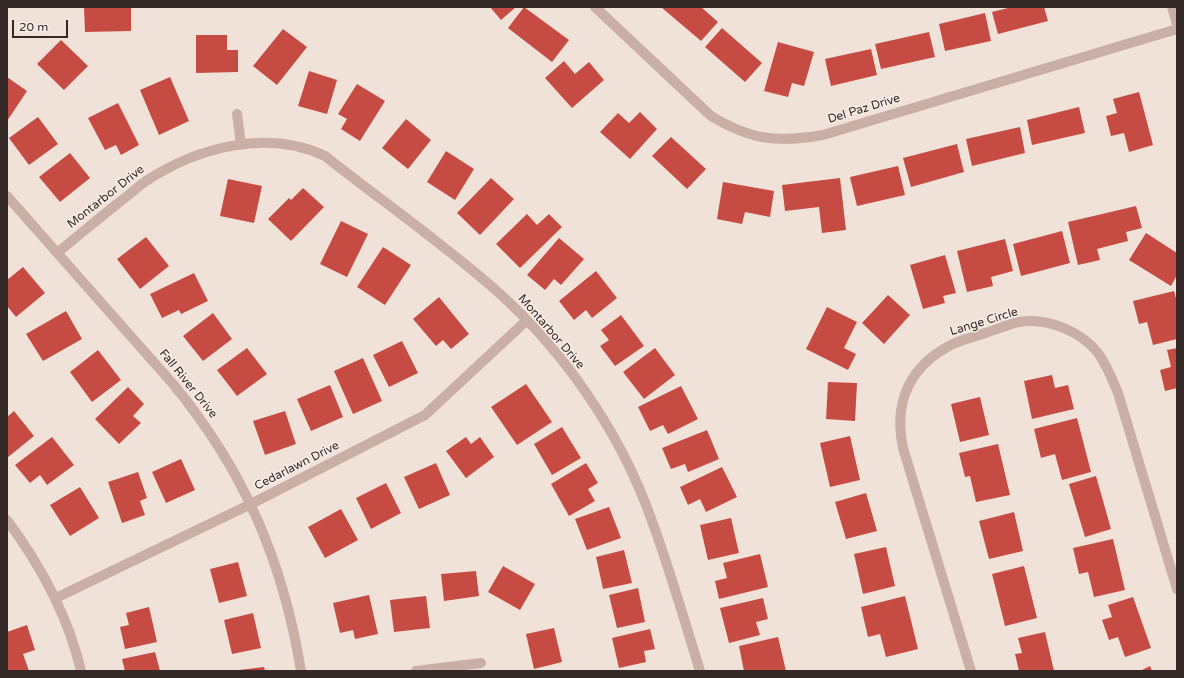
<!DOCTYPE html>
<style>
body{margin:0}
#map{position:relative;width:1184px;height:678px;overflow:hidden;background:#f1e2d9;font-family:"Varela Round",sans-serif}
canvas{display:block}
.frame{position:absolute;inset:0;border:8px solid #352927;pointer-events:none}
.scale{position:absolute;left:12px;top:20px;width:56px;height:18px;box-sizing:border-box;border:2px solid #352927;border-top:0;padding-left:5px;font-size:12px;line-height:14px;white-space:nowrap;color:#352927;-webkit-text-stroke:3px #f9ede5;paint-order:stroke}
</style>
<div id="map">
<canvas width="1184" height="678"></canvas>
<div class="frame"></div>
<div class="scale">20 m</div>
</div>
<script>
const c = document.querySelector('canvas').getContext('2d');
c.lineJoin = 'round';
function fillPath(path, color) { c.fillStyle = color; c.fill(path, 'evenodd'); }
function strokePath(path, color, width, dash) { c.strokeStyle = color; c.lineWidth = width; c.lineCap = dash ? 'butt' : 'round'; c.setLineDash(dash || []); c.stroke(path); }
function drawText(font, color, halo, rows, align = 'center') {
  c.font = font + ' "Varela Round",sans-serif'; c.lineWidth = 3; c.setLineDash([]); c.textBaseline = 'middle'; c.strokeStyle = halo; c.fillStyle = color; for (const [text, x, y, turn = 0] of rows) {
    c.save(); c.translate(x, y); c.rotate((+turn || 0) * Math.PI / 180); c.textAlign = isNaN(turn) ? turn : align; if (halo) c.strokeText(text, 0, 0); c.fillText(text, 0, 0); c.restore();
  }
}
const building = new Path2D(`
 M84,7H131V31L85,32Z
 M490,7H516L501,20Z
 M524,7L569,40L552,62L508,28Z
 M661,7H701L718,22L701,41Z
 M1012,7H1044L1048,21L998,34L992,12Z
 M985,13L991,41L945,51L939,24Z
 M722,28L762,63L745,82L705,47Z
 M283,29L307,47L277,85L253,66Z
 M929,32L935,57L881,69L875,44Z
 M196,35H227V50H238V72L196,73Z
 M61,40L88,66L64,90L37,64Z
 M778,42L814,52L804,86L792,83L788,97L764,91Z
 M871,49L877,75L831,86L825,59Z
 M564,61L575,74L589,62L604,80L572,108L545,78Z
 M309,71L337,80L327,114L298,106Z
 M7,77L27,91L7,121Z
 M170,77L189,121L159,135L140,90Z
 M357,84L385,101L360,141L341,129L347,119L338,114Z
 M1139,92L1153,145L1129,152L1124,133L1111,136L1106,116L1117,113L1113,99Z
 M118,103L139,145L121,155L116,145L105,150L88,118Z
 M1079,107L1085,133L1032,145L1027,120Z
 M640,112L657,129L630,159L600,132L618,113L629,123Z
 M38,117L58,144L29,165L9,138Z
 M406,119L431,140L408,169L382,148Z
 M1020,127L1025,153L972,166L966,139Z
 M671,137L706,169L687,189L652,156Z
 M957,144L964,172L911,187L903,158Z
 M446,151L474,169L455,200L427,182Z
 M70,153L90,178L60,202L39,177Z
 M898,166L905,195L857,206L850,177Z
 M491,178L514,199L480,235L457,213Z
 M840,178L846,230L822,233L819,207L785,211L782,185Z
 M228,179L262,186L254,223L220,216Z
 M723,182L774,191L770,217L745,212L742,224L717,219Z
 M303,188L324,207L291,241L268,219L289,198L291,200Z
 M1136,206L1142,228L1126,232L1128,241L1097,249L1100,260L1078,265L1068,222Z
 M527,214L537,225L549,214L562,227L520,268L496,244Z
 M341,221L368,234L347,277L320,264Z
 M1062,231L1070,263L1021,276L1013,244Z
 M1146,233L1177,253V275L1171,286L1129,260Z
 M146,237L169,266L140,289L117,259Z
 M559,238L584,259L561,285L554,279L545,290L527,275Z
 M1005,239L1013,271L991,277L993,286L967,292L957,251Z
 M383,247L411,265L385,305L357,287Z
 M945,255L956,293L943,296L945,303L923,309L910,265Z
 M23,267L45,293L16,317L7,306V280Z
 M596,271L617,298L592,318L586,310L574,320L559,301Z
 M194,273L208,301L181,314L179,310L162,318L150,294Z
 M1174,291L1177,302V339L1153,345L1147,322L1139,324L1133,301Z
 M888,295L910,315L884,344L862,323Z
 M439,297L469,334L451,349L443,340L436,346L413,319Z
 M827,307L857,322L844,348L856,354L848,370L806,349Z
 M66,311L82,339L43,361L26,334Z
 M213,313L232,339L203,361L183,336Z
 M621,315L644,346L615,366L600,346L609,340L601,330Z
 M402,341L418,373L389,387L373,355Z
 M247,348L267,374L237,396L217,370Z
 M655,348L675,375L644,399L623,372Z
 M1177,348V388L1165,391L1160,370L1171,367L1167,350Z
 M98,350L121,380L92,402L70,372Z
 M363,358L382,401L353,414L334,371Z
 M1052,375L1055,388L1068,385L1074,409L1032,419L1024,381Z
 M828,382L857,383L855,421L826,419Z
 M526,384L552,422L517,445L491,407Z
 M330,385L343,417L311,431L297,399Z
 M681,386L698,419L668,434L663,425L650,431L638,407Z
 M128,387L144,404L133,416L141,423L119,444L95,419Z
 M980,397L989,435L960,442L951,404Z
 M14,411L34,436L7,458V417Z
 M285,411L296,444L265,455L253,421Z
 M1077,418L1091,472L1062,480L1055,454L1041,458L1034,429Z
 M562,427L581,458L552,475L534,444Z
 M707,430L719,459L688,472L685,464L671,469L662,448Z
 M850,436L860,480L830,487L820,443Z
 M52,437L74,465L47,485L40,475L30,483L15,465Z
 M466,437L471,444L480,437L494,457L466,478L446,451Z
 M998,444L1010,495L976,502L970,476L965,477L959,453Z
 M181,459L195,490L166,503L152,472Z
 M436,463L450,495L419,509L404,477Z
 M586,463L598,483L588,489L595,501L569,516L551,484Z
 M722,467L737,497L706,512L700,499L688,505L680,487Z
 M138,472L147,498L140,501L145,515L122,523L108,482Z
 M1096,476L1111,529L1085,537L1069,484Z
 M386,483L401,513L371,529L356,498Z
 M80,487L99,518L70,536L50,505Z
 M866,493L877,531L846,539L835,502Z
 M609,507L621,538L587,550L575,519Z
 M341,509L358,540L325,558L308,527Z
 M1014,512L1023,551L989,559L979,521Z
 M731,518L739,553L708,560L700,525Z
 M1113,539L1125,590L1094,597L1088,572L1079,574L1073,548Z
 M886,547L895,586L863,594L854,554Z
 M624,550L632,583L603,589L596,557Z
 M760,554L768,587L719,599L715,581L727,578L723,563Z
 M238,562L247,596L219,603L210,569Z
 M503,566L535,584L520,610L488,592Z
 M1024,566L1037,618L1005,626L992,574Z
 M476,571L479,596L444,601L441,574Z
 M638,588L645,622L617,628L609,595Z
 M369,595L378,634L355,639L353,630L340,633L333,603Z
 M426,596L430,628L394,632L390,600Z
 M905,596L918,649L886,657L880,634L868,637L861,607Z
 M1133,597L1151,648L1125,657L1118,637L1109,640L1102,620L1112,617L1108,605Z
 M763,598L768,619L756,622L760,635L729,643L720,608Z
 M149,607L157,642L125,649L120,627L129,625L126,613Z
 M253,613L261,648L232,654L224,620Z
 M27,625L35,650L23,654L29,671H7V632Z
 M554,628L562,662L534,669L526,634Z
 M650,629L655,649L644,651L646,662L619,668L612,638Z
 M1045,632L1054,671H1019L1015,654L1022,653L1018,638Z
 M778,637L786,671H744L739,646Z
 M155,652L160,671H125L122,659Z
 M1150,666L1152,671H1140Z
 M264,667L265,671H240L239,670Z`);
const minor = new Path2D(`
 M595,7L711,116C751,140 777,143 823,135L1177,29
 M237,114L241,144
 M7,196L173,384C244,470 283,561 301,671
 M58,252C78,236 97,220 117,204C127,197 136,188 146,181C198,147 267,129 325,156C383,202 444,244 499,293C562,350 615,425 646,505C667,559 683,616 700,671
 M7,520C41,566 68,615 81,671
 M56,598L251,504L425,415L526,321
 M416,671L481,663
 M971,671L903,448C893,402 910,365 953,344C963,339 975,337 985,333C996,330 1008,324 1019,322C1046,317 1081,331 1098,353C1107,365 1112,379 1118,393L1177,589`);
const tertiary = new Path2D(`
 M1172,7L1177,24`);
const streetNames = [
 ["Del Paz Drive",864,109,-17],
 ["Montarbor Drive",106,197,-38],
 ["Lange Circle",984,322,-17],
 ["Montarbor Drive",551,332,49],
 ["Fall River Drive",188,384,51],
 ["Cedarlawn Drive",297,466,-27]
];
fillPath(building, '#c64c43');
strokePath(minor, '#c9afa5', 10);
strokePath(tertiary, '#c9afa5', 10);
drawText('12px', '#352927', '#f9ede5', streetNames);
</script>
